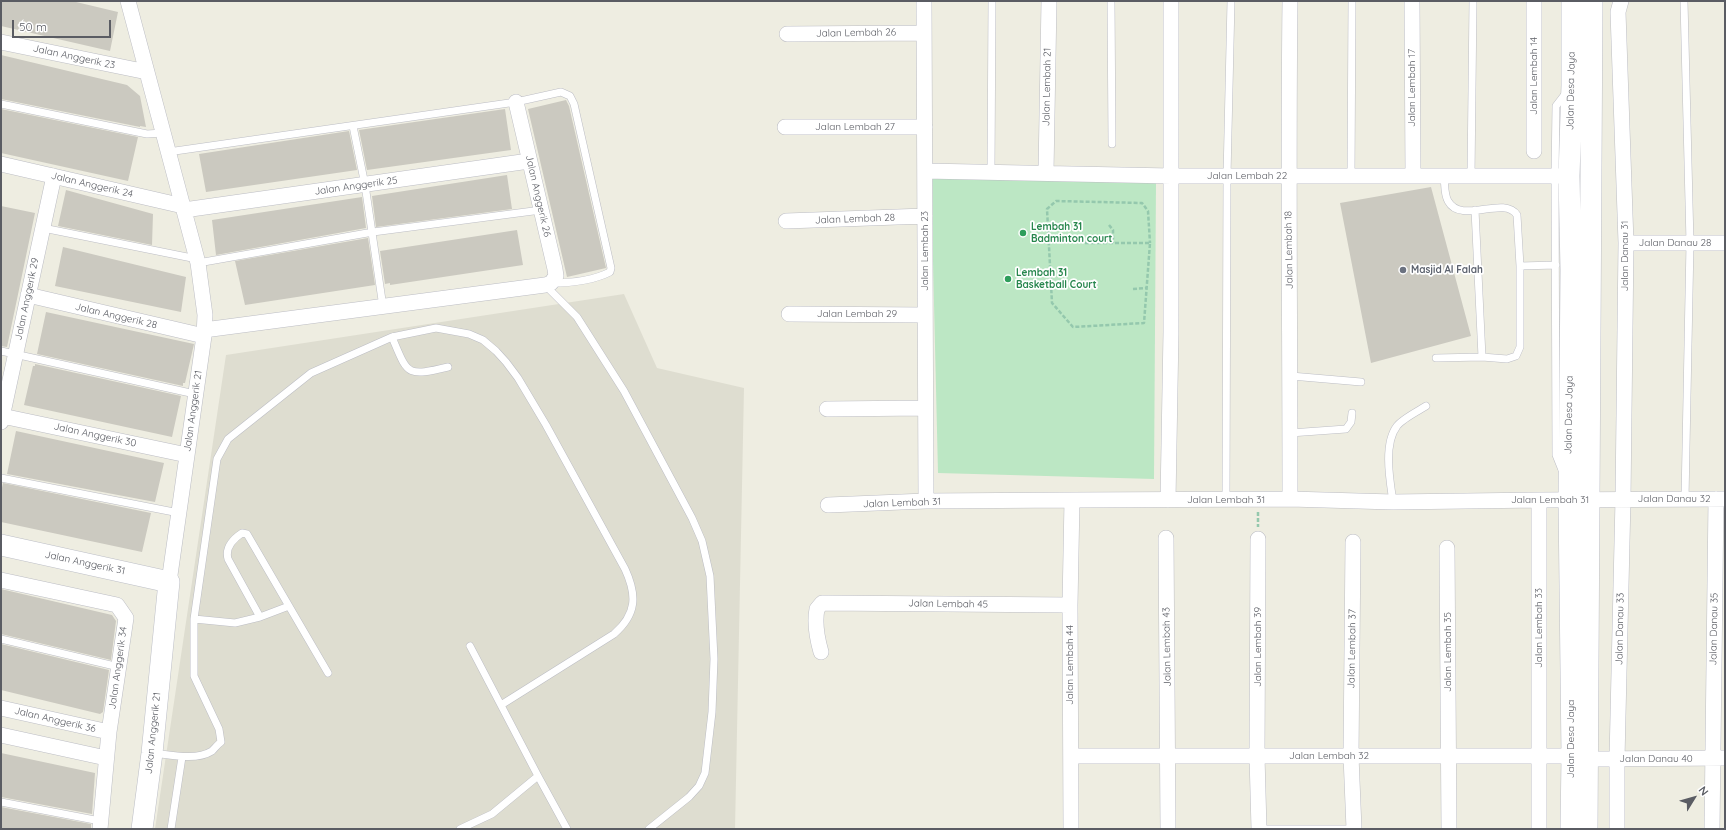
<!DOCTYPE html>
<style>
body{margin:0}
#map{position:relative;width:1726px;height:830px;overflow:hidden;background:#eeede1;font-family:Quicksand,sans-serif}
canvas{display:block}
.frame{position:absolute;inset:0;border:2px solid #5a5c63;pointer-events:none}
.north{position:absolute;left:1674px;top:778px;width:40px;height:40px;-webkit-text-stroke:3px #fff;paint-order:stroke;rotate:53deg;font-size:11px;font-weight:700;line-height:16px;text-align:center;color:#5a5c63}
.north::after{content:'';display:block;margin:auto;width:14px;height:18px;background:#5a5c63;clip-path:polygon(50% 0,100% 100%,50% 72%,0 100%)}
.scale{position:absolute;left:12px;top:20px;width:99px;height:18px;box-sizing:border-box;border:2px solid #5a5c63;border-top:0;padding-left:5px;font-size:12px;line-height:14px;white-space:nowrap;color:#5a5c63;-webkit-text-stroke:3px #fff;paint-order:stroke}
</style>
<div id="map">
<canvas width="1726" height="830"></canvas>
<div class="frame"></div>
<div class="north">N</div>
<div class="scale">50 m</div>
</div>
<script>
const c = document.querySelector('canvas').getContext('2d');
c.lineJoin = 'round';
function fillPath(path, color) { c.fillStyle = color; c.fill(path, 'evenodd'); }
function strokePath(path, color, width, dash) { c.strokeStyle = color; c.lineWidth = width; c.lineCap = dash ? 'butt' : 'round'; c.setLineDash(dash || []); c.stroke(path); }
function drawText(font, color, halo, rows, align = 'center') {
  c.font = font + ' Quicksand,sans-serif'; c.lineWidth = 3.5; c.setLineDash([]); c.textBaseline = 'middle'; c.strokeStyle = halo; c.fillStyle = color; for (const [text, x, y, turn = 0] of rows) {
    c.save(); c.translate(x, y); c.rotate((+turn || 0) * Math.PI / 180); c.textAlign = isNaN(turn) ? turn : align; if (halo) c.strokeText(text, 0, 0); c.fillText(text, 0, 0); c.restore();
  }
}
const education = new Path2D(`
 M624,294L657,368L744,388L735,829H155L226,355Z`);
const green = new Path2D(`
 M931,177L1156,182L1154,479L938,473Z`);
const building = new Path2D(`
 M1,1H72L118,12L110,51L1,26Z
 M1,55L127,85L140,96L146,127L140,126V127L1,99Z
 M566,100L569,106L606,268L567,277L528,109Z
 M1,109L138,137L128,181L1,153Z
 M505,109L511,150L367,170L359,130Z
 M349,131L357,170L206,192L199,154Z
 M507,175L512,209L376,227L372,196Z
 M1431,187L1471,336L1371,363L1340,203Z
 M66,190L153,214L152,245L58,226Z
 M362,197L366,228L216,255L212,220Z
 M1,206L35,213L7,347L1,346Z
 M517,230L523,265L390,285V283L385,284L380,251Z
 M368,238L375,285L245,305L235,261Z
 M63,247L186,277L181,312L55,286Z
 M46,312L194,344L185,383H183V386L37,354Z
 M35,364L181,396L172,437L24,405L33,366H35Z
 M16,431L164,463L155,502L7,474Z
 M3,483L151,513L142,552L1,522V492Z
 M1,589L112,615L116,621L111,660L1,634Z
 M1,644L109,670L103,712L100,714L1,690Z
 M1,753L95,773L92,814L1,797Z
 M1,807L91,824V829H1Z`);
const path = new Path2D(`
 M1109,225L1113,230V243
 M1085,243H1150L1144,323L1073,327L1052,303L1047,209L1056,201L1142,203L1148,211L1150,243
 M1133,289L1146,288
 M1258,512V527`);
const lane = new Path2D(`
 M1111,1L1112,144
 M1684,1L1690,243L1685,499
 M1,104L147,134L163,133
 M353,126L365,185L383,307
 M168,152L516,102L561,92L570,96L574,104L611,268L610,272C592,281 570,283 551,283
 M991,171L992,1
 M1351,176L1352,1
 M1471,176L1473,1
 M1475,210L1482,357
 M43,228L197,259
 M198,263L373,232L541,210
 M1520,266L1556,265
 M545,285L577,317L624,391L692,518L702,541L710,576L714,659L712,712L705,773L699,786L689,797L649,829
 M392,337C408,375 406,377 448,367
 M1,351L195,394
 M1436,358L1482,357L1507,359L1516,356L1520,347V266L1517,215C1504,195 1461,225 1448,201C1444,194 1445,184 1444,176
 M1291,376L1361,382
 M1290,433L1346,429L1351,422L1352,413
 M1562,470L1556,455L1555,176L1556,106L1566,93
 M1,478L179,513
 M1226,500L1227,176L1231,1
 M1393,502C1390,481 1383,444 1397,426C1402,419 1418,411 1426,406
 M260,617L228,559C225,548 233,539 242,533L247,534L328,673
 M194,619L217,459L228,439L311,373L392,337L436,328L469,334L483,340L496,351L506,362L518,378L546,425L625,569C637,595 637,614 614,634L501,705
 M1,639L119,667
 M470,646L538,776L567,829
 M154,753C171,755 196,761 212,751C215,748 218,744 221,742L219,729L194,676V619L235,623L260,617L289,606
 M1,802L100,821
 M171,829L182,757
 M460,829L492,814L538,776
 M1259,829H1354`);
const street = new Path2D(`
 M128,1L198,263L205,315L204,336L169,582
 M924,1L926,501
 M1290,1C1288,167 1290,333 1290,499
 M1412,1L1413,176
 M787,34L924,33
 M1,42L147,72
 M785,127H925
 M1534,151V1
 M1,164L183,206
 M925,171L1171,176H1569
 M1046,172L1049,1
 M184,210L529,161
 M786,221L925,216
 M1626,243H1725
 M28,295L204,336
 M789,314L925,315
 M204,330L545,285L551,283L556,276L555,269L516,102
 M827,409L925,408
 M2,416L187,455
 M1,422L54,176
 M1168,500L1171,332V1
 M1539,500V829
 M828,505L926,501L1072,500L1290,499L1393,502L1539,500L1725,499
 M1166,538L1168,829
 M1258,539L1257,756L1259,829
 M1353,542L1351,756L1354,829
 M1447,548L1449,829
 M1,580L117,605L126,618L109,732L100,829
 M821,652C817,638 814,624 817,609L822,603L1070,605
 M1,708L109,732
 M1,735L106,758
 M1071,756H1572L1587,759L1725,758
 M1071,829L1070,605L1072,500
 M1617,829V759L1623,499L1626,243L1618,12L1621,1
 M1712,829L1716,499`);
const secondary = new Path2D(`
 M1,545L169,582L152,753L142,829
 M1571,829L1572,756L1569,500L1571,270L1569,176L1572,85V1
 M1587,829L1592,1`);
const markers = [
 [1023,233,4,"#2e9e5b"],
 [1403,270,4,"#6b7280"],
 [1008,279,4,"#2e9e5b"]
];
const streetNames = [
 ["Jalan Lembah 26",856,33,-1],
 ["Jalan Anggerik 23",74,57,12],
 ["Jalan Lembah 14",1534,76,-90],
 ["Jalan Lembah 21",1047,87,-89],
 ["Jalan Lembah 17",1412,88,-90],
 ["Jalan Desa Jaya",1571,91,-89],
 ["Jalan Lembah 27",855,127],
 ["Jalan Lembah 22",1247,176],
 ["Jalan Anggerik 24",92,185,13],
 ["Jalan Anggerik 25",356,186,-8],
 ["Jalan Anggerik 26",538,196,77],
 ["Jalan Lembah 28",855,219,-2],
 ["Jalan Danau 28",1675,243],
 ["Jalan Lembah 18",1289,250,-91],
 ["Jalan Lembah 23",925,251,-90],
 ["Jalan Danau 31",1625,256,-90],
 ["Jalan Anggerik 29",27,299,-78],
 ["Jalan Lembah 29",857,314],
 ["Jalan Anggerik 28",116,316,13],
 ["Jalan Anggerik 21",193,411,-82],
 ["Jalan Desa Jaya",1569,415,-89],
 ["Jalan Anggerik 30",95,435,12],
 ["Jalan Danau 32",1674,499],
 ["Jalan Lembah 31",1226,500],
 ["Jalan Lembah 31",1550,500],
 ["Jalan Lembah 31",902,503,-2],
 ["Jalan Anggerik 31",85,563,12],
 ["Jalan Lembah 45",948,604,1],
 ["Jalan Lembah 33",1539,628,-90],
 ["Jalan Danau 33",1620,629,-89],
 ["Jalan Danau 35",1714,629,-89],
 ["Jalan Lembah 43",1167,647,-91],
 ["Jalan Lembah 39",1258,647,-90],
 ["Jalan Lembah 37",1352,649,-89],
 ["Jalan Lembah 35",1448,652,-90],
 ["Jalan Lembah 44",1070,665,-90],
 ["Jalan Anggerik 34",118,668,-82],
 ["Jalan Anggerik 36",55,720,13],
 ["Jalan Anggerik 21",153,733,-84],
 ["Jalan Desa Jaya",1571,739,-90],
 ["Jalan Lembah 32",1329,756],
 ["Jalan Danau 40",1656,759]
];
const leisureNames = [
 ["Lembah 31",1031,227],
 ["Badminton court",1031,239],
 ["Lembah 31",1016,273],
 ["Basketball Court",1016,285]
];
const worshipNames = [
 ["Masjid Al Falah",1411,270]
];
fillPath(education, '#deddd0');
fillPath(green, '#bce7c4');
fillPath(building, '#cbc9c0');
strokePath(lane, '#bcbdc4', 8);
strokePath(street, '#bcbdc4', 16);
strokePath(secondary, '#bcbec6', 22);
strokePath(path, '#94c8ad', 2.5, [4, 2]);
strokePath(lane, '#fff', 7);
strokePath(street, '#fff', 15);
strokePath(secondary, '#fff', 21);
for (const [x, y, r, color] of markers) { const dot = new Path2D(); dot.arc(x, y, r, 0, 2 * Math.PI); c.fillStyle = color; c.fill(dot); strokePath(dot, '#fff', 1.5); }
drawText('10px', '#5a5c63', '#fff', streetNames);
drawText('bold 10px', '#27864d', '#fff', leisureNames, 'left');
drawText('bold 10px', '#5b616d', '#fff', worshipNames, 'left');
</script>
